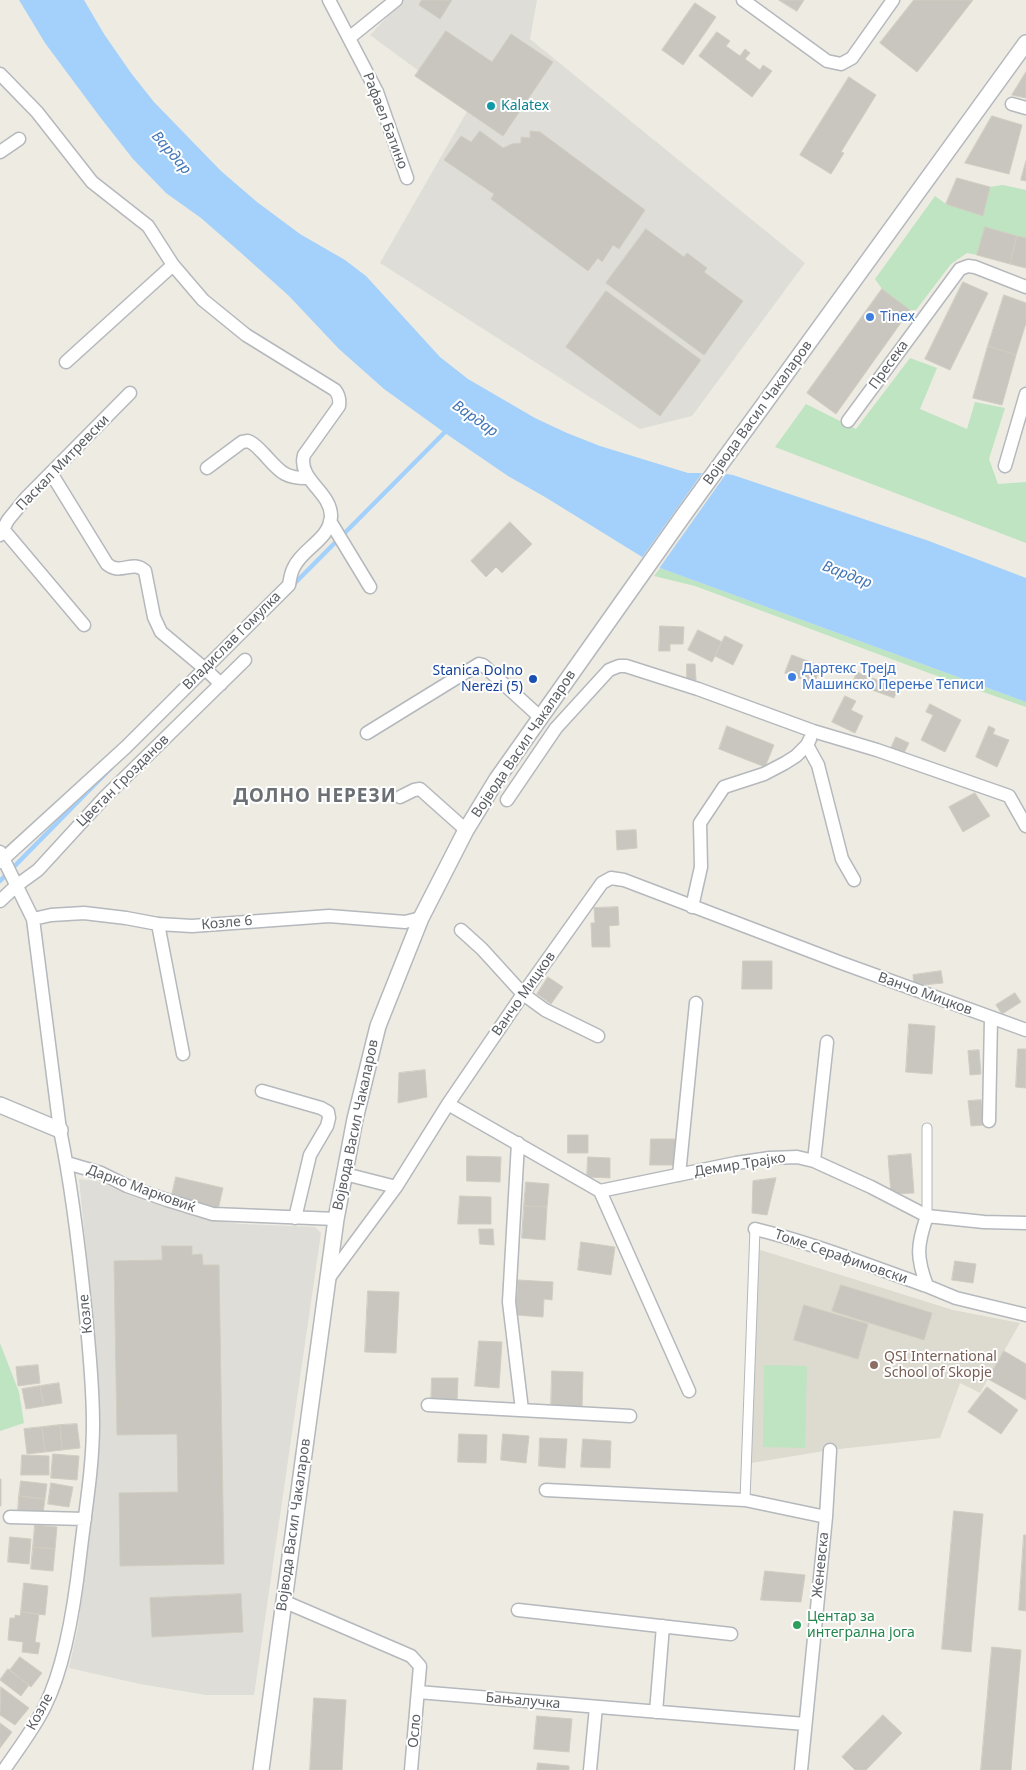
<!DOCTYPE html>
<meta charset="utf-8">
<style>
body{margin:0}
canvas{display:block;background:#edebe2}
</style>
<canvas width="1026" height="1770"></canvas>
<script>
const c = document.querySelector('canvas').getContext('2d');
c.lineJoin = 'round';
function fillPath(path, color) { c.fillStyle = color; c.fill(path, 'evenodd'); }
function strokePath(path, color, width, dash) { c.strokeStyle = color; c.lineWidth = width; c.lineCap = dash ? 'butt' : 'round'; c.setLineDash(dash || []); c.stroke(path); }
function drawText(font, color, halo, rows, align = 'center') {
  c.font = font + ' "Noto Sans",sans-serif'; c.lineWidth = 4; c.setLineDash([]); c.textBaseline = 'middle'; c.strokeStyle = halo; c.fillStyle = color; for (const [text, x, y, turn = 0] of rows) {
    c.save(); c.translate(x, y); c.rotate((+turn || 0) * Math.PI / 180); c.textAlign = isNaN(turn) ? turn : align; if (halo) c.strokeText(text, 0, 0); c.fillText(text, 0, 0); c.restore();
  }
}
const industrial = new Path2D(`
 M403,0H537L530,39L805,263L692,416L640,429L380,263L469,108L370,35Z
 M79,1179L97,1181L129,1195L179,1212L210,1220L241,1224L315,1227L321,1233L254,1695H206L140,1684L69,1668L78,1627L95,1493L100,1429L97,1356Z`);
const education = new Path2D(`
 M754,1248L953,1310L1020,1323L980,1393L960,1383L940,1438L830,1450L751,1463Z`);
const green = new Path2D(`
 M1003,185L1026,190V238L985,228L977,255L967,253L951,264L916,310H910L882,289L875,279L935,196L946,204L983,216L990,187Z
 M910,358L937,368L920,409L967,429L975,402L1005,408L989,459L998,484L1026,482V543L775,447L806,404L856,429Z
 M660,568L1026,702V707L929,673L695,586L654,576Z
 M0,1343L19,1392L24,1423L0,1431Z
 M764,1365L807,1366L805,1448L763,1447Z`);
const water = new Path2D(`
 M19,0H84L104,34L131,73L154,102L221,171L257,202L300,234L345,260L366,276L440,357L468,379L535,418L567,433L600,446L688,473H720L733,475L929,541L1026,578V702L660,568L545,497L508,476L445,433L384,389L339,349L289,296L240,252L201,218L166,193L133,159L100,117L45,43Z`);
const pier = new Path2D(`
 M720,470L728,471L658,570L641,559L703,472Z`);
const stream = new Path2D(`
 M293,585L448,429
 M0,881L111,768`);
const building = new Path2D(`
 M422,0H452L440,19L419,5Z
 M779,0H804L797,11Z
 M914,0H973L917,72L880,43Z
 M695,3L716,17L683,65L662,50Z
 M446,31L492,62L511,34L553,62L503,136L415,76Z
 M717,32L730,41L726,46L740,56L745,49L750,53L745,59L760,70L763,65L772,71L752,97L699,56Z
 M1026,72V98L1012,95Z
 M849,77L876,95L841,152L844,153L831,174L800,155Z
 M992,116L1022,125L1009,174L965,163Z
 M480,131L503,148L512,144L521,143V137L530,138V131L540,132L645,210L619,249L613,245L602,262L598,258L588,271L491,199L494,194L444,160L461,136L471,142Z
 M1026,161V181L1021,180Z
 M957,178L990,187L983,216L946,204Z
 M985,227L1017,236L1010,264L977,255Z
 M646,229L684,257L687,253L707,268L704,272L743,301L704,355L606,283Z
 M1017,236L1026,238V268L1010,264Z
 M963,282L988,293L950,370L925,359Z
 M882,289L910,310L836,414L807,393Z
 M606,291L701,360L660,416L566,347Z
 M1004,295L1026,303V323L1016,355L988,346Z
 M988,346L1016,355L1002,405L973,398Z
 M510,522L532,544L502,573L496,567L486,577L471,561Z
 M660,626L684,627L683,644H670V651H659Z
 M698,630L722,642L712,662L688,650Z
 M725,636L743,645L733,665L715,656Z
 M792,655L821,666L814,684L785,673Z
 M687,664H695L696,680H687Z
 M857,672L898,688L894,698L853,683Z
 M845,696L856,701L851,710L863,716L855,733L832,722Z
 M930,704L961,720L945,752L921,740L933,715L926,712Z
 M727,726L774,745L765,767L719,749Z
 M989,726L995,729L993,734L1009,740L997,767L976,757Z
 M896,737L909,743L903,755L891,748Z
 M975,793L990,816L963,832L949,807Z
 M636,830L637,848L617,850L616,831Z
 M618,907L619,925L609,926L610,947H592L591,923H595L594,908Z
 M743,961H772V989H742Z
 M941,971L943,983L914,986L913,975Z
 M548,977L563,987L551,1004L537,994Z
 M1015,993L1021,1002L1002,1014L996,1005Z
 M909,1024L935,1026L932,1074L906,1072Z
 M1018,1049H1026V1088L1016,1087Z
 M979,1050L981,1074L970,1075L968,1051Z
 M425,1070L427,1097L398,1103L399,1073Z
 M981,1100L984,1125L971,1126L968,1101Z
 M568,1135H588V1153H568Z
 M651,1139H676V1165H650Z
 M911,1154L914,1193L891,1194L888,1156Z
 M467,1156L501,1157L500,1182L467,1181Z
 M588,1157L610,1158V1178L587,1177Z
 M176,1177L223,1188L218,1210L171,1199Z
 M776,1178L767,1215L752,1213L753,1181Z
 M526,1182L549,1184L547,1207L524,1206Z
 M460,1196L491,1197V1224H458Z
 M524,1206L547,1207L545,1240L522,1238Z
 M479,1229H493L494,1245L480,1244Z
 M581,1242L615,1247L611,1275L578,1270Z
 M162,1246H192V1255L202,1254L203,1265H219L224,1564L120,1566L119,1493L178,1492L177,1434L117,1435L114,1261L162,1260Z
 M955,1261L976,1264L973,1283L952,1280Z
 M518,1280L553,1282L552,1300L544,1299L543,1317L516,1315Z
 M841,1285L932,1313L924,1340L832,1311Z
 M368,1291L399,1292L396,1353L365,1352Z
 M804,1305L868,1324L858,1359L794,1340Z
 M479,1341L502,1342L499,1388L475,1386Z
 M1004,1351L1026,1364V1400L988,1379Z
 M38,1365L40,1383L18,1386L16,1367Z
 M552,1371L583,1372L582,1409L551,1408Z
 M432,1378H458L457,1402H431Z
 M59,1383L62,1403L44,1406L40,1386Z
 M40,1386L44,1406L26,1409L22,1389Z
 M987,1387L1018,1410L1001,1434L968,1412Z
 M77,1424L80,1448L62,1450L60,1425Z
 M60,1425L62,1450L45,1452L42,1427Z
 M42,1427L45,1452L27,1454L24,1429Z
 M459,1434L487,1435L486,1463L458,1462Z
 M503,1434L529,1436L526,1463L501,1460Z
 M540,1438L567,1439L565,1468L539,1466Z
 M583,1439L611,1441L610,1468L581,1467Z
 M53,1454L79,1456L77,1480L51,1478Z
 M22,1455L49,1456V1475H21Z
 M0,1479H1V1506H0Z
 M21,1481L47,1484L45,1499L19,1496Z
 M51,1483L73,1487L69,1507L48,1504Z
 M19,1496L45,1499L43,1513L18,1510Z
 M954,1511L983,1514L971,1652L942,1649Z
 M35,1525L57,1527L55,1549L33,1547Z
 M1024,1535H1026V1611L1019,1610Z
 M10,1537L31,1539L29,1564L8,1562Z
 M33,1547L55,1549L53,1571L31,1569Z
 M765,1571L805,1575L801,1602L761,1600Z
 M24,1583L48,1586L45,1615L21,1612Z
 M241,1594L243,1632L152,1637L150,1598Z
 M21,1612L39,1614L35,1642L40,1643L38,1654L22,1652L23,1642L8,1640L10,1618H15V1615L20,1616Z
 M992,1647L1021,1650L1011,1770H981Z
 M20,1657L42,1673L31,1687L10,1670Z
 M8,1669L29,1685L21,1696L0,1680Z
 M1,1687L29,1708L15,1725L0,1715Z
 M314,1698L346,1700L342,1770H310Z
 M883,1715L902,1733L866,1770H855L842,1757Z
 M537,1716L572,1719L569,1752L534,1749Z
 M0,1723L12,1732L0,1748Z
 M538,1763L569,1766V1770H537Z`);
const pedestrian = new Path2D(`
 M927,1128V1216
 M745,1500L755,1229`);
const minor = new Path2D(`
 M329,0L377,92L407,178
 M743,0L827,61L841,64L852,58L893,0
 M349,38L396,0
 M0,74L37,112L92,182L148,226L173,265L203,300L246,335L335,390C339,395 340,399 339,406L304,455C297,480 332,492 331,517C329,540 303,548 294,567C291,572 290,579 289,585L126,747L0,862
 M1012,104L1026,108
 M0,152L19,139
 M66,362L173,265
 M848,421L960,269L968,266L975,267L1026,287
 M1005,466L1026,394
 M207,468L242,442L248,441C254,443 258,448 263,453C279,470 283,479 309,478
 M51,473L107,564C121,576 132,559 145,571L154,617L161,632L204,668L221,684
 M330,521L370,587
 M3,529L84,625
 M0,535L8,520L26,498L130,393
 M367,733L479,664L483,665L541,718
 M810,739L807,745L818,765L842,859L854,880
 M400,797L414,790L420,789L466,830
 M507,800L556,728L609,670L619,666H626L698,689L813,731L877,750L1009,796L1026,826
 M0,852L33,919L60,1130C72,1188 79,1248 85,1307C89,1345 93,1385 93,1424C93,1468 85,1512 80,1556C75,1601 65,1666 45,1706C34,1729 18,1749 4,1770
 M0,901L16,886L38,870L104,798L245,660
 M692,907L701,867L700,823L724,787L764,774L785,763L796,756L807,745
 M33,919L51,915L84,913L126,918L158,924L192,926L329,916L405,922L421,918
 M158,924L183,1054
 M461,930L482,949L523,994L545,1010L598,1036
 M262,1091L321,1108L328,1112L329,1118L327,1126L310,1155L295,1218
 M448,1104L600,1191L736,1163L770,1158L797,1157L814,1161L871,1187L927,1216L984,1222L1026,1223
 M989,1121L991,1018
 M518,1143L509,1302L522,1410
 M814,1161L827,1042
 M67,1163L101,1173L127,1186L167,1200L213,1214L336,1219
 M345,1174L396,1187
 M679,1175L696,1003
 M600,1191L689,1391
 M927,1216C917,1245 916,1257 927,1286L956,1298L1026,1315
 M755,1229C813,1243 870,1266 927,1286
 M328,1279L396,1187L448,1104L523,994L602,883L611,878L624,880L839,962L1026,1030
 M428,1405L630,1416
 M546,1490L745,1500L826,1517
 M10,1517L85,1519
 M283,1601L411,1656L420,1666L411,1770
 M518,1610L731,1634
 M418,1692L805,1724
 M656,1712L663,1626
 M590,1770L596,1707
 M801,1770L826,1517L830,1450`);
const tertiary = new Path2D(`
 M0,1105L60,1130
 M261,1770L336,1219L355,1119L378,1026L421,918L466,830L497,779L683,516L1026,43`);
const markers = [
 [491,106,5,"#0f9aa8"],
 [870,317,5,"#3f7fe0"],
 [792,677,5,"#3f7fe0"],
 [533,679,5,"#1a4fb4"],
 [874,1365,5,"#8d6e63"],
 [797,1625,5,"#2e9e5b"]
];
const cultureNames = [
 ["Kalatex",501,106]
];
const streetNames = [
 ["Рафаел Батино",385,121,69],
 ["Пресека",889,365,-54],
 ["Војвода Васил Чакаларов",758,413,-54],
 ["Паскал Митревски",63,463,-46],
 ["Владислав Гомулка",232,641,-45],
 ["Војвода Васил Чакаларов",524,744,-56],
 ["Цветан Грозданов",123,781,-45],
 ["Козле 6",227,923,-5],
 ["Ванчо Мицков",524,994,-55],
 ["Ванчо Мицков",925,994,20],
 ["Војвода Васил Чакаларов",356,1125,-78],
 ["Демир Трајко",740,1165,-9],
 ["Дарко Марковиќ",141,1189,20],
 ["Томе Серафимовски",841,1257,19],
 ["Козле",86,1314,-96],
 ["Војвода Васил Чакаларов",294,1525,-82],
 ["Женевска",821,1565,-84],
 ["Бањалучка",523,1701,5],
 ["Козле",40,1712,-62],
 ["Осло",415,1731,-85]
];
const shopNames = [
 ["Tinex",880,317],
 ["Дартекс Трејд",802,669],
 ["Машинско Перење Теписи",802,685]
];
const transitNames = [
 ["Stanica Dolno",523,671],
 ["Nerezi (5)",523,687]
];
const educationNames = [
 ["QSI International",884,1357],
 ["School of Skopje",884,1373]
];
const leisureNames = [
 ["Центар за",807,1617],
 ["интегрална јога",807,1633]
];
const waterNames = [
 ["Вардар",171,153,49],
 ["Вардар",475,419,35],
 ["Вардар",847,575,21]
];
const districtNames = [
 ["ДОЛНО НЕРЕЗИ",315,797]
];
fillPath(industrial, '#deddd7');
fillPath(education, '#dddad0');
fillPath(green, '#bfe4c1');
fillPath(water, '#a3d1fc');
fillPath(pier, '#edebe2');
strokePath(stream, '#a3d1fc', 4.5);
fillPath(building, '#c8c6bf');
strokePath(building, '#d1cdc1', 1);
strokePath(pedestrian, '#b5b8bc', 11);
strokePath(minor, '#b5b8bc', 15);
strokePath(tertiary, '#b5b8bc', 18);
strokePath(pedestrian, '#fff', 9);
strokePath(minor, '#fff', 12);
strokePath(tertiary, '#fff', 15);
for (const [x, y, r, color] of markers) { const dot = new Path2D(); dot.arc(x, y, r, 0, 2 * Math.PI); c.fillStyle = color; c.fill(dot); strokePath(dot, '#fff', 2); }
drawText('14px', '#0d838f', '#fff', cultureNames, 'left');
drawText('14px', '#5a5e63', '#fff', streetNames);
drawText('14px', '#366cbe', '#fff', shopNames, 'left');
drawText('14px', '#164399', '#fff', transitNames, 'right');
drawText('14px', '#785e54', '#fff', educationNames, 'left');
drawText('14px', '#27864d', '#fff', leisureNames, 'left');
drawText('italic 15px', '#4376b6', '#fff', waterNames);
c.letterSpacing = '1px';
drawText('bold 19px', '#6b7075', '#fff', districtNames);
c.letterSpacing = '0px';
</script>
